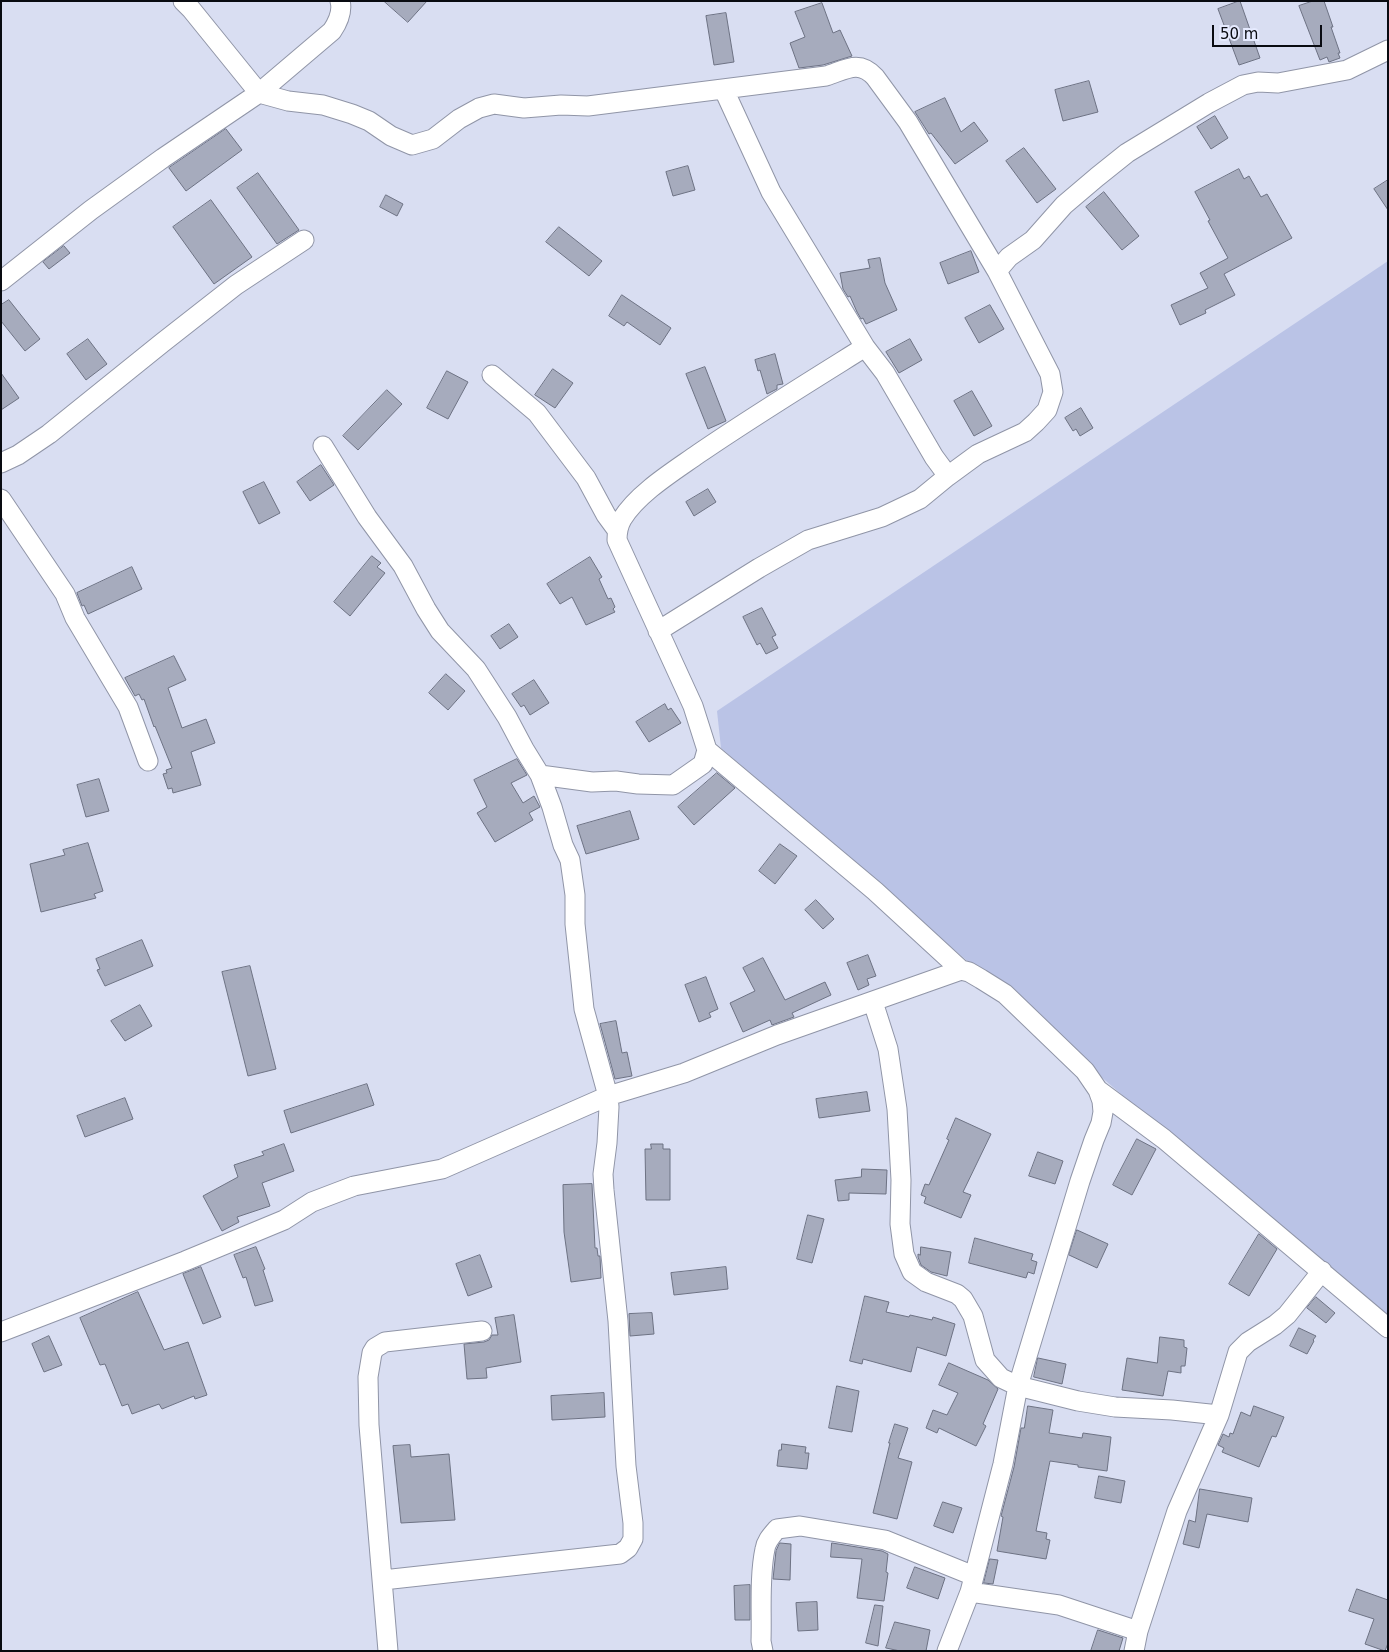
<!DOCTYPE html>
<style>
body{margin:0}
#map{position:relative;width:1389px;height:1652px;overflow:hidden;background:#d9def2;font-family:"DejaVu Sans",sans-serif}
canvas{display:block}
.frame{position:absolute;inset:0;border:2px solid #090b11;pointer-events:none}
.scale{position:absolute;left:1212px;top:25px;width:110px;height:22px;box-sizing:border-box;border:2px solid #090b11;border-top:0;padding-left:6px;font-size:15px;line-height:18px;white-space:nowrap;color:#090b11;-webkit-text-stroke:4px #e6ebff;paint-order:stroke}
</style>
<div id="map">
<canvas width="1389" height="1652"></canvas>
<div class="frame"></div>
<div class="scale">50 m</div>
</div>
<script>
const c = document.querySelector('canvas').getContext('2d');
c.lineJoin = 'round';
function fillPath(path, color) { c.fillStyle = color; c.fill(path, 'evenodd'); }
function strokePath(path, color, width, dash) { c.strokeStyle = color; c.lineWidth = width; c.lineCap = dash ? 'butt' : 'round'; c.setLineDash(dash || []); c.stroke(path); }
const green = new Path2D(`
 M1388,261V1325L721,748L717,711Z`);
const building = new Path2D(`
 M384,1H427L408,22Z
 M1240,1L1260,58L1239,65L1218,9Z
 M1313,1H1324L1333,27H1331L1340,53H1338L1340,58L1329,62L1327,57L1320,60L1299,6Z
 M822,3L833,33L840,30L852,56L823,65L799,68L790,43L805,37L795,12Z
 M726,13L734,62L714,65L706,16Z
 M1089,81L1098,112L1063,121L1055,90Z
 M945,98L961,132L974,122L988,141L955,164L931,133L929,134L915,112Z
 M1215,116L1228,138L1211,149L1197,127Z
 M226,129L242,150L186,191L169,168Z
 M1024,148L1056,189L1037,203L1006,161Z
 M688,166L695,190L673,196L666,172Z
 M1239,169L1244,179L1249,176L1261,197L1267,194L1292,238L1224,274L1235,295L1205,310L1206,313L1180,325L1171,305L1208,288L1200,273L1228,258L1208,221L1210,220L1195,192Z
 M258,173L299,230L277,244L237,188Z
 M1388,180V210L1374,189Z
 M1104,192L1139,236L1122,250L1086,207Z
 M386,195L403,204L397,216L380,207Z
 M211,200L252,257L214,284L173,227Z
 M559,227L602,261L589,276L546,242Z
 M64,246L70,253L49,269L43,262Z
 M971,251L979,272L948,284L940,263Z
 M880,258L885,283L897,310L866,324L863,318L861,319L857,312L850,296L848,297L843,289L840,273L870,268L868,260Z
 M622,295L671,328L660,345L627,322L624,326L609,316Z
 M9,300L40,339L25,351L1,321V305Z
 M990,305L1004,329L979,343L965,318Z
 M88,339L107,364L86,380L67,354Z
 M910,339L922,360L899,373L886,352Z
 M775,354L783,384L777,385V389L767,394L760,370L758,371L755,360Z
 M705,367L726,421L708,429L686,374Z
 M553,369L573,383L555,408L535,395Z
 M447,371L468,382L448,419L427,408Z
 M1,373L19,398L1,410Z
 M387,390L402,404L358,450L343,436Z
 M972,391L992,426L974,436L954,401Z
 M1081,408L1093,428L1080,436L1076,429L1073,431L1065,418Z
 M321,465L334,485L310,501L297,482Z
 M264,482L280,513L259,524L243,492Z
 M708,489L716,502L694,516L686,502Z
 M372,556L381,563L377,567L385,573L350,616L334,602Z
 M590,557L602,577L599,579L608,599L611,598L615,607L613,609L615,612L586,625L572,597L560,604L547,584Z
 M132,567L142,589L88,614L84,605L82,606L77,593Z
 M762,608L776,635L772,637L778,648L766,654L760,643L757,645L743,617Z
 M509,624L518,637L500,649L491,636Z
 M174,656L186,680L168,688L182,728L206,719L215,743L191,752L201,785L173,793L172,788L168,789L163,774L167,773L166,770L172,768L155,726L154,727L144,699L142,700L139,694L135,696L125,678Z
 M446,674L465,691L448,710L429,693Z
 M534,680L549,703L530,715L524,705L521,707L512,694Z
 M665,704L668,710L671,708L681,723L649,742L636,722Z
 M517,759L527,775L511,783L523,803L534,796L540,807L529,813L533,820L495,842L477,813L487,807L474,780Z
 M717,773L735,788L694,825L678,807Z
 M99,779L109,811L86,817L77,785Z
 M630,811L639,839L586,854L577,826Z
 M88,843L103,891L94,894L96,898L41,912L30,864L65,855L63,850Z
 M780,844L797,856L775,884L759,871Z
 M816,900L834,919L823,929L805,910Z
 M142,940L153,966L105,986L97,970L100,969L96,959Z
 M868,955L876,976L867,979L869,985L858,990L847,963Z
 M763,958L785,1000L825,982L831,995L792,1013L794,1017L772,1025L770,1020L743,1032L730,1003L755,991L743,968Z
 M250,966L276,1069L248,1076L222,972Z
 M706,977L718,1009L709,1013L711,1017L699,1022L685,985Z
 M140,1005L152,1026L125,1041L111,1021Z
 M616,1021L622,1053L627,1052L632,1076L615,1079L600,1024Z
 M367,1084L374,1105L291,1133L284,1111Z
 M867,1092L870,1111L819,1118L816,1099Z
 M125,1098L133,1119L85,1137L77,1116Z
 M956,1118L991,1134L963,1192L971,1195L961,1218L924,1203L926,1197L921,1195L925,1184L929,1185L949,1140L947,1139Z
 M1137,1139L1156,1149L1132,1195L1113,1185Z
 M284,1144L294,1171L262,1183L270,1206L237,1217L239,1222L222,1231L203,1196L238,1177L234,1165L264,1155L262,1152Z
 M651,1144H663V1149H670V1200H646L645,1149H651Z
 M1038,1152L1063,1161L1055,1184L1029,1176Z
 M862,1169L887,1170L886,1194L849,1193V1200L838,1201L835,1180L861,1177Z
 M592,1184L595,1248H597L598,1256H600L601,1278L571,1282L564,1232L563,1185Z
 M808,1215L824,1219L812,1263L797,1259Z
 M1077,1230L1108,1244L1097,1268L1069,1255Z
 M1259,1234L1277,1249L1249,1296L1229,1284Z
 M975,1238L1033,1254L1031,1260L1037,1262L1034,1274L1028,1272L1026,1278L969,1263Z
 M256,1247L265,1269L263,1270L273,1301L255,1306L246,1277L243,1278L234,1255Z
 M921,1247L951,1252L947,1276L931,1272L921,1265L918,1257V1254L920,1255Z
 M480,1255L492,1287L468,1296L456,1264Z
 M201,1267L221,1317L203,1324L183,1274Z
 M726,1267L728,1289L674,1295L671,1273Z
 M138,1292L164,1350L188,1342L207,1395L195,1399L194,1396L162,1409L159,1404L132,1414L128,1404L122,1406L105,1364L100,1365L80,1318Z
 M865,1296L889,1302L886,1312L909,1317L910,1315L932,1320L933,1317L955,1324L946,1356L917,1347L911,1372L863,1359L862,1364L850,1361Z
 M1316,1297L1335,1313L1326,1323L1307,1308Z
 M652,1313L654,1334L630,1336L629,1314Z
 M514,1315L521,1362L486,1368L487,1378L467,1379L464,1344L484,1342L489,1340L492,1335H498L495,1318Z
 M1299,1328L1316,1336L1313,1340L1314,1341L1307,1354L1290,1346Z
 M49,1336L62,1365L44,1372L32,1344Z
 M1160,1337L1184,1340V1347L1187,1348L1185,1366H1181V1373L1168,1371L1163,1396L1122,1390L1127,1358L1157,1363Z
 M1038,1358L1066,1364L1062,1384L1034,1377Z
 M949,1363L988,1380L998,1389L983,1424L986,1426L976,1446L939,1428L937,1433L926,1428L933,1410L947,1415L958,1393L939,1385Z
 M837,1386L859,1391L852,1432L829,1428Z
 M604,1393L605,1417L552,1420L551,1396Z
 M1028,1406L1053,1410L1049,1433L1082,1438L1083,1433L1111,1437L1107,1471L1078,1467V1465L1050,1461L1036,1531L1047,1533L1046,1539L1050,1540L1046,1559L997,1551L1003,1517L1001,1516L1014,1467L1021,1428H1024Z
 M1254,1406L1284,1417L1276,1437L1272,1436L1259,1467L1222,1452L1224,1448L1218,1445L1223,1434L1229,1437L1230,1433L1233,1434L1241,1412L1250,1416Z
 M895,1424L908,1428L898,1458L912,1462L897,1519L873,1513L890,1443H889Z
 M782,1444L806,1447L805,1453H809L807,1469L777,1466L779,1450H781Z
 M410,1445L411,1457L449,1454L455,1520L401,1523L393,1446Z
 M1099,1476L1125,1481L1121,1503L1095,1498Z
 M1200,1489L1252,1498L1248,1522L1207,1514L1199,1548L1183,1544L1189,1520L1195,1522Z
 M943,1502L962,1508L953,1533L934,1526Z
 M780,1543L791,1544L790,1580L773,1579L776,1551Z
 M832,1543L882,1551L888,1554L886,1572L888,1573L884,1601L857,1598L862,1559L831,1557Z
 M990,1559L998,1560L993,1584L984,1583Z
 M915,1567L945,1578L938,1599L907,1588Z
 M750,1585V1620H735L734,1586Z
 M1357,1589L1388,1600V1643L1385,1651L1365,1644L1374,1619L1349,1611Z
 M817,1602L818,1630L798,1631L796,1603Z
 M875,1605L883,1606L878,1646L866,1643Z
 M895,1622L930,1630L926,1651H900L886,1648Z
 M1098,1630L1123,1638L1119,1651H1091Z`);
const minor = new Path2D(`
 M183,1L191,9L259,93L288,101L323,105L352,114L369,121L391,136L412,145L433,139L459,119L479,108L494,104L524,108L561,105L588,106L826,76C845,70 859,59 875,77L908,122L997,271
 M724,90L771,192L865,347
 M1,281L91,210L163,158L259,93L332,31C338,22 343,12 340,1
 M492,375L537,413L586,478L606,515L617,530
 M323,446L367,517L403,566L426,609L440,631L476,669L507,717L524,749L540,775L552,807L563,845L570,860L575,895V924L584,1009L608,1096L609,1107L607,1143L603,1174L604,1190L618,1321L626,1466L633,1523V1539L628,1548L620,1554L383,1580
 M1,463L18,455L49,434L162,343L236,285L304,240
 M1,499L65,594L75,618L128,707L148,761
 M658,631L759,568L808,540L882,517L920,499L948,476
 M707,750L875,891L961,970
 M540,775L592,782L616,781L638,784L673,785L703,764L707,750L693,706L617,540C617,532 618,526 622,519C638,493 674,471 698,454C752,417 809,382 865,347L885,373L934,457L948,476L978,454L1025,432L1036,422L1047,410L1053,392L1050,374L997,271L1009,257L1033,240L1064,205L1097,177L1127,153L1209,103L1243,85L1258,82L1278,83L1347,70L1388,50
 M873,1002L888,1049L897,1109L901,1180L900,1224L904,1254L912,1272L926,1282L957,1294L963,1299L973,1316L985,1360L1001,1378L1018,1386L1078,1401L1115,1407L1172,1410L1219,1415
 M1098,1090L1164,1139L1388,1328
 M1,1332L185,1261L284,1220L312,1202L354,1186L442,1169L608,1096L684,1073L777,1035L961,970L969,972L981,979L1005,994L1085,1071L1098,1090L1102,1101L1103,1112L1101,1123L1094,1140L1080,1181L1018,1386L1003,1464L970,1592L947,1651
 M970,1592L1059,1605L1138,1631
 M388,1651L369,1425L368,1377L372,1353L375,1348L385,1342L482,1331
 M763,1651L761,1641C762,1612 759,1577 765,1549C766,1541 772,1535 777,1529L800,1526L885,1540L974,1576
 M1134,1651L1138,1631L1177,1511L1219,1415L1238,1352L1248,1342L1275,1325L1287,1315L1322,1271`);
fillPath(green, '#bac3e6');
fillPath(building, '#a6abbd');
strokePath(building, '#6d7283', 1);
strokePath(minor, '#9095a7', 21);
strokePath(minor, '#fff', 19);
</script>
